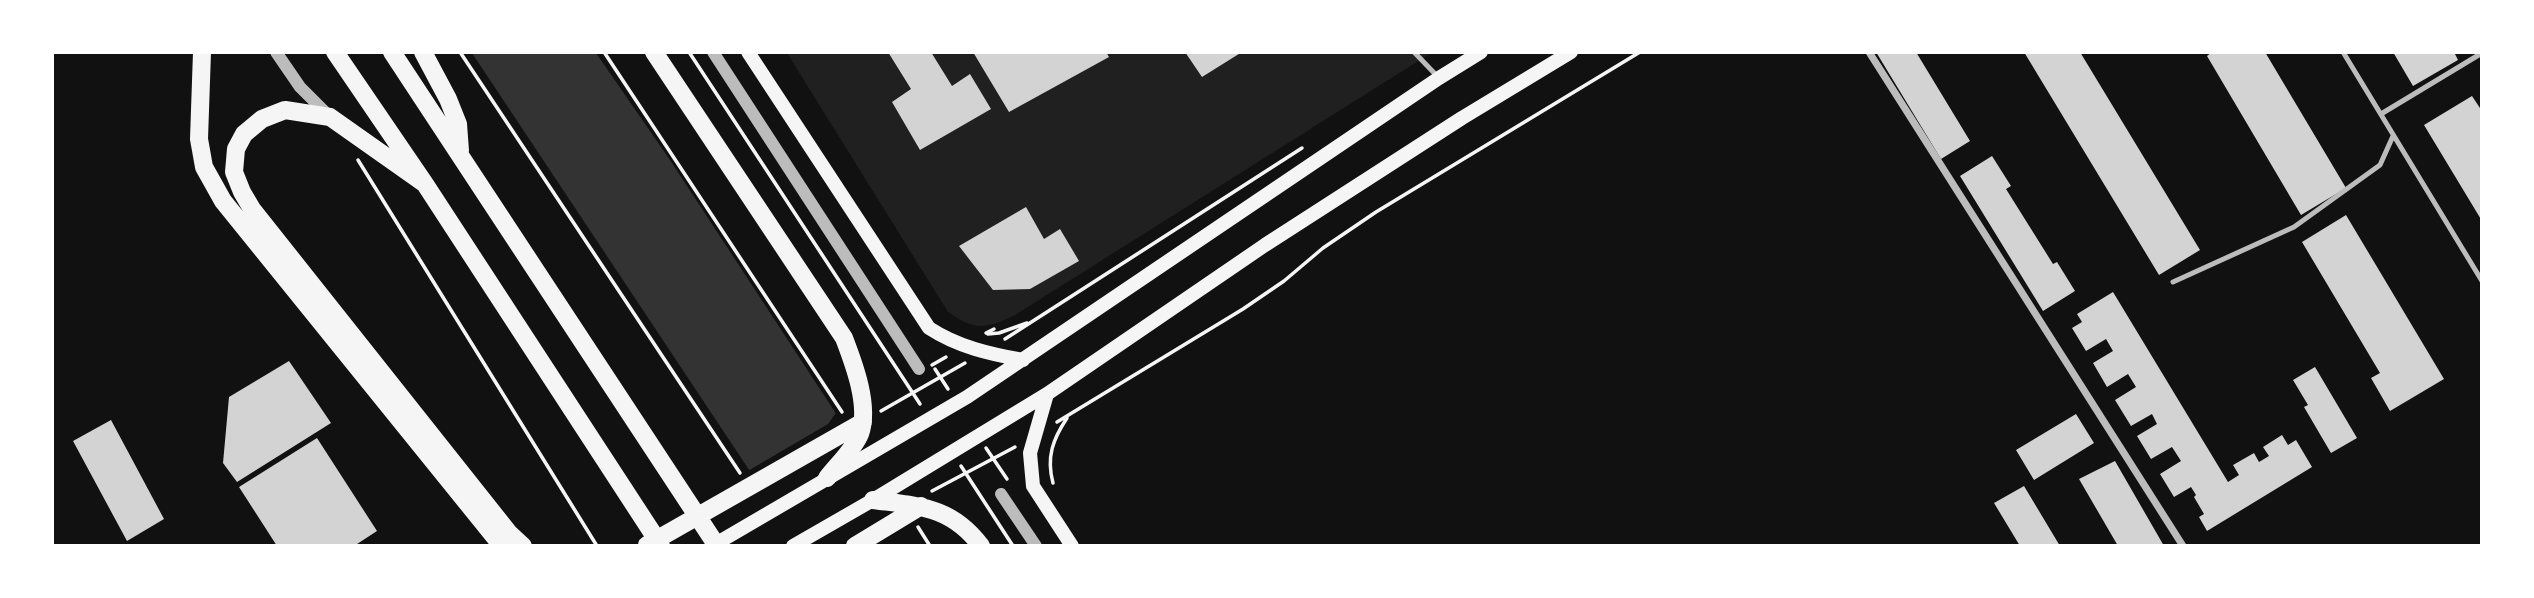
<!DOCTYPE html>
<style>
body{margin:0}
#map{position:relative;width:2534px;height:598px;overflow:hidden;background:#111;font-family:Lora,serif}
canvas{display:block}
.frame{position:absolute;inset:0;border:54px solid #fff;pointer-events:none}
</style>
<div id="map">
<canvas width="2534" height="598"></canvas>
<div class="frame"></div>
</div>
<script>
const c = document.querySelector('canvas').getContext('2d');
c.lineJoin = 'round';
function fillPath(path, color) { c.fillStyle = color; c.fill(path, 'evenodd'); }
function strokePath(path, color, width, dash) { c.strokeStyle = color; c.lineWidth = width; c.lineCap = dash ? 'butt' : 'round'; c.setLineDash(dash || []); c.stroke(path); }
const green = new Path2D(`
 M787,53H1431L1015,315C986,329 975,331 948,312Z`);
const water = new Path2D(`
 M472,53H596L670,160L922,545H799Z`);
const pier = new Path2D(`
 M838,410L924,541L917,546H795L746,472L828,424Z`);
const building = new Path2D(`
 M888,52H931L952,86L970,74L991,109L920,150L892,102L911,89Z
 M973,52H1106L1109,57L1009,112Z
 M1185,52H1242L1202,77Z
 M1876,52H1916L1970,141L1941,159Z
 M2024,52H2080L2200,250L2159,275Z
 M2212,52H2265L2346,188L2301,215L2207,56Z
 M2393,52H2454L2458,60L2413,86Z
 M2472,96L2482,111V221L2424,125Z
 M1992,156L2011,186L2006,189L2053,264L2057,262L2075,291L2043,311L1960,176Z
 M1026,207L1044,239L1060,229L1079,261L1030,289L993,290L959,246Z
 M2346,215L2444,379L2390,411L2371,378L2380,373L2302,242Z
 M2113,292L2228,482L2239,475L2233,465L2254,453L2259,462L2269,456L2263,447L2282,435L2288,445L2296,440L2312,467L2207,531L2199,517L2204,514L2194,497L2196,495L2191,487L2174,497L2160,474L2181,461L2172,447L2151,459L2137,436L2157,424L2152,414L2131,426L2115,400L2136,387L2128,374L2107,387L2093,363L2113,351L2106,339L2086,351L2072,328L2082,322L2077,314Z
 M289,361L331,423L237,482L223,463L229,397Z
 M2315,367L2357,438L2331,453L2304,407L2308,405L2293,380Z
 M2076,414L2094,443L2034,480L2016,450Z
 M111,420L164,519L127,541L73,441Z
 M317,438L377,531L354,546H277L239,487Z
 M2115,461L2164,546H2118L2079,479Z
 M2024,486L2060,546H2020L1994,503Z`);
const path = new Path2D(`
 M460,52L740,473
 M604,52L842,412
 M689,52L920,404
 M358,160L597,546
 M986,333L994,329
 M988,334L999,333L1027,323
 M1005,339L1302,148
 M932,365L946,357
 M935,369L948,389
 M881,411L965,363
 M1057,422L1243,309L1284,281L1323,248L1376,212L1640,52
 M986,448L1007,479
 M961,466L1013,546
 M1053,483C1046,457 1053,439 1067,418
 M932,491L1015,447
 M918,527L930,546`);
const service = new Path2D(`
 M1414,52L1439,78
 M2343,52L2482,281
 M2381,114L2482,53
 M2173,282L2294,227L2380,165L2393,136`);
const minor = new Path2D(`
 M1869,52L2183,546`);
const tertiary = new Path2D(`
 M276,52L300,87L329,116
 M713,52L919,369
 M1001,494L1036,546`);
const secondary = new Path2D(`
 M748,52L929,328C958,347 990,354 1023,360
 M1047,394L1030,453L1033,486L1072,546
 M712,546L967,397L1439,78L1481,52
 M793,546L873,500L1047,394L1265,245L1462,118L1571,52`);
const trunk = new Path2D(`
 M202,52L199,139L204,167L223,201L502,546
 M335,52L425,184L661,546
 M392,52L717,546
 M423,52L448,99L458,124L460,151
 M654,52L844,338C854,364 870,406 860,434C854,449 837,465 827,478
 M425,184L330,117L285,110L262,119L244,134L236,149L234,172L242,192L252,209L509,533L523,546
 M873,500C918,506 951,506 981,546
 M647,545L863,422
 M855,546L921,506`);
fillPath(green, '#202020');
fillPath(water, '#333');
fillPath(pier, '#111');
fillPath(building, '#d3d3d3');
strokePath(path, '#f5f5f5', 3.5);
strokePath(service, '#bcbcbc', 5);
strokePath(minor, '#bcbcbc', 7);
strokePath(tertiary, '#bcbcbc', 12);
strokePath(secondary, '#f5f5f5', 14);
strokePath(trunk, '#f5f5f5', 18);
</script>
